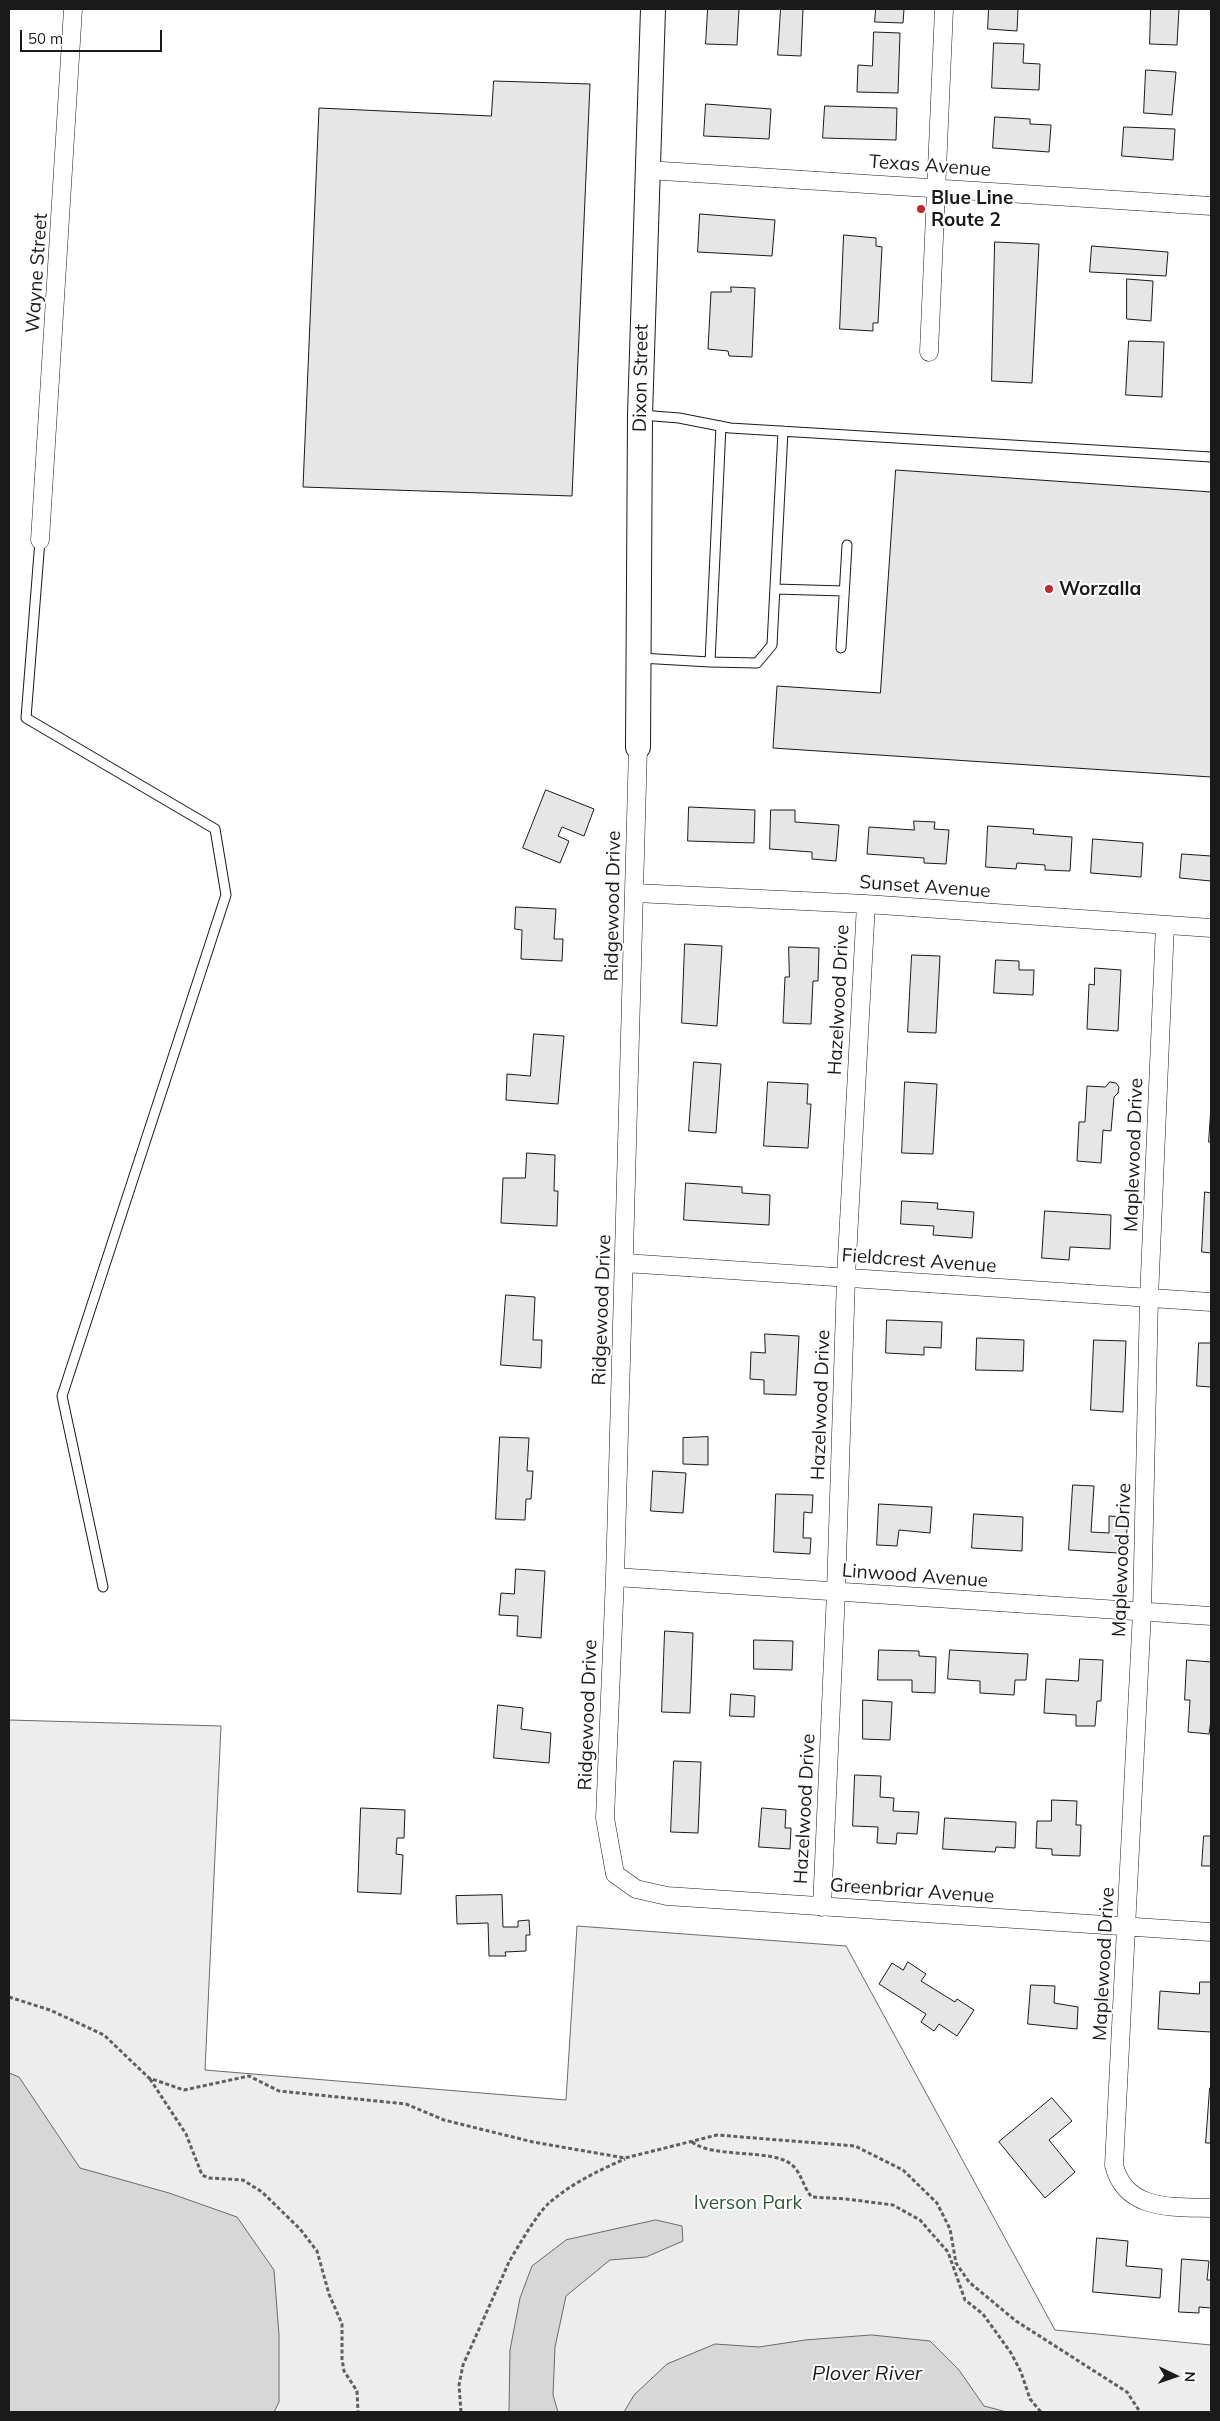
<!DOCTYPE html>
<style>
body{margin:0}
#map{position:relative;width:1220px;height:2421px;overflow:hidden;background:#fff;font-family:Mulish,sans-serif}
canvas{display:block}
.frame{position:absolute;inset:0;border:10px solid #1a1a1a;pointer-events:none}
.north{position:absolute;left:1150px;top:2351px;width:50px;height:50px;-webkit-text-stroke:4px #fff;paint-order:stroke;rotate:93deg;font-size:14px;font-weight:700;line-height:20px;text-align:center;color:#1a1a1a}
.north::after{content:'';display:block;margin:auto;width:18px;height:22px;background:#1a1a1a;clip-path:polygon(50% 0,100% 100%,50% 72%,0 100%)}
.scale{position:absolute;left:20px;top:30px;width:142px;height:22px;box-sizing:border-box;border:2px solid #1a1a1a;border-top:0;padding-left:6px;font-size:15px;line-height:18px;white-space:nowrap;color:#1a1a1a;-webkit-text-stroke:4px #fff;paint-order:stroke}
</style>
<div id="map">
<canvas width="1220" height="2421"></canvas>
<div class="frame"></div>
<div class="north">N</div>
<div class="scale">50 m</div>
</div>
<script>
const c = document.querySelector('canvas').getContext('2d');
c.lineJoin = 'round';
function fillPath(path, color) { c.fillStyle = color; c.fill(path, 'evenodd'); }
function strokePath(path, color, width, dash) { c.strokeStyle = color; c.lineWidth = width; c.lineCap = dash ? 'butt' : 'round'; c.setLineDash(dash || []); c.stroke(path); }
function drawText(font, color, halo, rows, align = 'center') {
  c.font = font + ' Mulish,sans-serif'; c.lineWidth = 4; c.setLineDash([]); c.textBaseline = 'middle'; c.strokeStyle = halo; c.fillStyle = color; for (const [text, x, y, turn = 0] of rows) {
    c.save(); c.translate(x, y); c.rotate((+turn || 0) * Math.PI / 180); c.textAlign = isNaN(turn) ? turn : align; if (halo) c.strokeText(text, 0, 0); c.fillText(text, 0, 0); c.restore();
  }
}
const built = new Path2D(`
 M9,1720L221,1726L205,2070L566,2100L577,1926L846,1946L1055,2330L1211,2345V2412H9Z`);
const water = new Path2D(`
 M9,2073L19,2077L80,2168L169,2193L237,2217L274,2270L279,2335V2402L274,2412H9Z
 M656,2220L682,2226L683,2241L646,2257L610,2260L566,2296L555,2347L553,2395L558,2412H509L510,2350L520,2298L532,2266L566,2240Z
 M872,2335L930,2341L959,2370L984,2406L1007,2412H624L634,2395L667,2364L715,2344L759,2347L805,2340Z`);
const building = new Path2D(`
 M708,9H739L737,45L706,44Z
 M781,9H803L801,56L778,55Z
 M876,9H904L903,23L875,22Z
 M989,9H1018L1017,31L988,29Z
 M1151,9H1179L1177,45L1150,44Z
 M874,32L900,33L898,93L857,92L858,65L872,66Z
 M994,43L1024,44L1023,63L1040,64L1039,90L992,88Z
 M1146,70L1176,72L1172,115L1144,113Z
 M494,81L590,84L572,496L303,487L319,108L491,116Z
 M706,104L771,109L769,139L704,136Z
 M825,106L897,108L896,140L823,138Z
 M995,117L1030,119V124L1051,125L1049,152L993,148Z
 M1124,127L1175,129L1173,160L1122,156Z
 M700,214L775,220L772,256L698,252Z
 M844,235L876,238V246L882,247L878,323H873V331L840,329Z
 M995,242L1039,244L1032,383L992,381Z
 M1092,246L1168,252L1166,276L1090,272Z
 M1127,279L1153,281L1151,321L1127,319Z
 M731,287L755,288L752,357L729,356L728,351L708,349L711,292H731Z
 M1129,341L1164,342L1162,397L1126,395Z
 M896,470L1211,492V777L773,748L777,686L880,693Z
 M546,790L594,809L584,836L562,827L558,836L569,841L560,863L523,848Z
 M689,807L755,810L754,843L688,841Z
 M771,810H795V822L839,825L836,861L812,859V852L770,849Z
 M914,821L935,822L934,829L949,830L946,864L924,863V858L867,854L869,827L914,830Z
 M988,826L1034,829L1033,834L1072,837L1070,871L1045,870V865L1017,863L1016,869L986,867Z
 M1093,839L1143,843L1141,877L1091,873Z
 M1182,854L1211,856V881L1180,878Z
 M516,907L556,909L554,939H563L562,961L521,959L522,930L515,929Z
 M685,944L722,946L717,1026L682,1023Z
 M789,947L819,948L818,981H813L811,1024L783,1023L785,977H789Z
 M912,955L940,956L936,1033L908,1032Z
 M996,960L1019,961V970H1034L1033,995L994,993Z
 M1095,968L1121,970L1118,1031L1087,1029L1089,984L1094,985Z
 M534,1034L564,1036L558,1104L506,1100L507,1074L530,1076Z
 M694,1062L721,1064L716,1133L689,1131Z
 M768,1082L808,1084L807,1104H811L808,1148L764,1146Z
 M905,1082L937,1084L933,1154L902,1153Z
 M1110,1082L1116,1083L1119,1087L1118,1093L1114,1097L1111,1131L1103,1130L1101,1163L1077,1161L1079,1122H1085L1087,1086L1105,1087Z
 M1211,1107V1142H1209Z
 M527,1153L555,1155L554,1191H558L557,1226L501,1223L503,1178H525Z
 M686,1183L742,1187V1193L770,1195L769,1225L684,1220Z
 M1205,1192L1211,1193V1253L1202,1252Z
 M902,1201L938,1203L937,1209L974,1212L972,1238L933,1235L934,1226L901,1224Z
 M1045,1211L1111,1215L1110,1249L1070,1247L1069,1260L1042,1258Z
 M506,1295L535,1297L533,1340H542L541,1368L501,1365Z
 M887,1320L942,1322L941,1348L924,1347V1355L886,1353Z
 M765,1334L799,1336L796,1395L764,1394V1380L750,1379L751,1352L765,1353Z
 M977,1338L1024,1340L1023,1371L976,1370Z
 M1094,1340L1126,1341L1123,1412L1091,1410Z
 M1199,1343H1211V1387L1197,1386Z
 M500,1437L529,1438L527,1471H533L531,1499H526L525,1520L496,1519Z
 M708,1437V1465L683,1464V1438Z
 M653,1471L686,1473L683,1513L651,1511Z
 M1073,1485L1094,1486L1091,1532L1109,1533V1516L1128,1517L1126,1542H1119L1118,1553L1069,1550Z
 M776,1494L813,1495L812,1513L804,1512L803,1538H811L810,1554L774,1552Z
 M879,1504L932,1507L930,1533L899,1530L897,1546L877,1545Z
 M974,1514L1023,1517L1022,1551L972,1548Z
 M516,1569L545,1571L541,1638L517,1636L518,1616L499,1615L501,1593L514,1594Z
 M665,1631L693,1633L690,1713L662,1712Z
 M754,1640L793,1641L792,1670L754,1669Z
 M879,1650L919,1651V1656L936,1657L935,1693L912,1692V1680H878Z
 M950,1650L1028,1654L1026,1680H1015L1014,1695L980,1693V1681L948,1679Z
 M1080,1659L1103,1660L1101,1701H1097L1095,1726H1076V1715L1044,1713L1046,1679L1078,1681Z
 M1187,1660L1211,1662V1720L1209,1734L1188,1732L1190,1700H1185Z
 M731,1694L755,1696L754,1717L730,1716Z
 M863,1700L892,1702L890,1740L863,1739Z
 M498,1705L523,1708L521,1729L551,1733L549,1763L494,1758Z
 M674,1761L701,1762L698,1833L671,1832Z
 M855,1775L881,1776L880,1797L894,1798L893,1811L919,1812L917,1834L897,1833L896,1844L877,1843L878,1827L853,1826Z
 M1052,1800L1077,1801L1076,1825H1081L1080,1856L1052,1855V1849L1036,1848L1037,1821H1051Z
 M361,1808L405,1810L404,1838H397L396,1854L403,1855L401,1894L358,1892Z
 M762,1808L786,1810L785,1828H791L790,1849L759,1847Z
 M945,1818L1016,1822L1015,1848L996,1847L995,1852L943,1849Z
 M1204,1836H1211V1866H1202Z
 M502,1895L503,1927H518V1921L529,1920L530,1935H526V1951L505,1952L506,1956H489L488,1923L457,1924L456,1896Z
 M908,1962L926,1974L921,1981L955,2002L957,1999L974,2010L957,2036L939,2024L934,2031L921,2022L926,2014L879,1984L892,1963L903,1970Z
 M1200,1982H1211V2032L1158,2029L1160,1991L1199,1994Z
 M1031,1985L1055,1986L1054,2003L1078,2007L1077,2029L1028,2024Z
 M1210,2088H1211V2143H1206Z
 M1052,2098L1072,2121L1049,2140L1075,2172L1045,2198L999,2142Z
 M1097,2238L1128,2241L1126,2266L1162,2269L1160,2298L1093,2292Z
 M1182,2259L1209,2261L1207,2280H1211V2308L1199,2307V2313L1179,2312Z`);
const path = new Path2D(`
 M9,1997L50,2010L104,2035L149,2078L184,2090L249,2076L279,2091L406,2104L444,2120L533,2142L625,2158L717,2135L855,2146L903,2170L937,2203L950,2229L956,2263L969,2282L1016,2321L1127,2392L1140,2412
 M150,2079L186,2134L202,2175L209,2178L243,2180L262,2192L300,2229L317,2251L329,2294L342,2324V2359L344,2371L357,2391L358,2412
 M692,2142C714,2159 773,2148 792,2165C802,2173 803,2188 812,2197L846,2199L893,2205L920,2220L948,2252L965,2300L983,2314L1011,2353L1021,2372L1030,2399L1041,2412
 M461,2412L459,2385L463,2365L509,2262C517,2248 537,2214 548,2204C569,2185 599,2170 625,2159`);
const lane = new Path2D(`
 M641,415L679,418L730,428L1211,457
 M721,426L710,662L757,663L772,645L783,431
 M40,540L26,718L215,829L226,895L62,1396L103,1587
 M775,589L844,591
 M841,648L847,545
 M640,658L710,662`);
const street = new Path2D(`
 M647,170L1211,206
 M929,352L944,9
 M40,540L73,9
 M638,747L615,1577L605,1818L615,1874L636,1889L667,1896L1211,1932
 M635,893L866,904L1211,928
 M1165,925L1149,1298L1142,1612L1114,2165C1125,2211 1173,2207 1211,2208
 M625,1263L1211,1302
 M615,1577L1211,1616
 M822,1907L836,1592L846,1277L866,904`);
const secondary = new Path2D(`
 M638,747L640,415L653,9`);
const markers = [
 [921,209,5,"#c62828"],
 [1049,589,5,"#c62828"]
];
const streetNames = [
 ["Texas Avenue",930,166,4],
 ["Wayne Street",37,273,-86],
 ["Dixon Street",641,378,-89],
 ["Sunset Avenue",925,887,4],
 ["Ridgewood Drive",613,906,-89],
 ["Hazelwood Drive",839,1000,-87],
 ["Maplewood Drive",1134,1155,-88],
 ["Fieldcrest Avenue",919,1261,4],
 ["Ridgewood Drive",602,1310,-88],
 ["Hazelwood Drive",821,1405,-88],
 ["Maplewood Drive",1122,1560,-88],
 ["Linwood Avenue",915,1576,4],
 ["Ridgewood Drive",588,1715,-88],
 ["Hazelwood Drive",805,1809,-87],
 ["Greenbriar Avenue",912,1891,4],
 ["Maplewood Drive",1104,1964,-87]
];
const poiNames = [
 ["Blue Line",931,198],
 ["Route 2",931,220],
 ["Worzalla",1059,589]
];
const parkNames = [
 ["Iverson Park",748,2203]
];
const waterNames = [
 ["Plover River",867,2374]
];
fillPath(built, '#ededed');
strokePath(built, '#6a6a6a', 1);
fillPath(water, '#d7d7d7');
strokePath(water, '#6a6a6a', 1);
fillPath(building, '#e6e6e6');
strokePath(building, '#1a1a1a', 1);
strokePath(lane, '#1a1a1a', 11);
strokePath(street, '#1a1a1a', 19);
strokePath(secondary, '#1a1a1a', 26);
strokePath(path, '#5f5f5f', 3, [4, 2.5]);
strokePath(lane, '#fff', 9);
strokePath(street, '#fff', 18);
strokePath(secondary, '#fff', 24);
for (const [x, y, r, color] of markers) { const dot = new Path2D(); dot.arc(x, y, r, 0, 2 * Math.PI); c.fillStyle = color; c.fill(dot); strokePath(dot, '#fff', 2); }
drawText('19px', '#1a1a1a', '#fff', streetNames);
drawText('bold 19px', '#1a1a1a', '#fff', poiNames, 'left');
drawText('19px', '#2b5a34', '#fff', parkNames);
drawText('italic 20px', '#1a1a1a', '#fff', waterNames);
</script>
